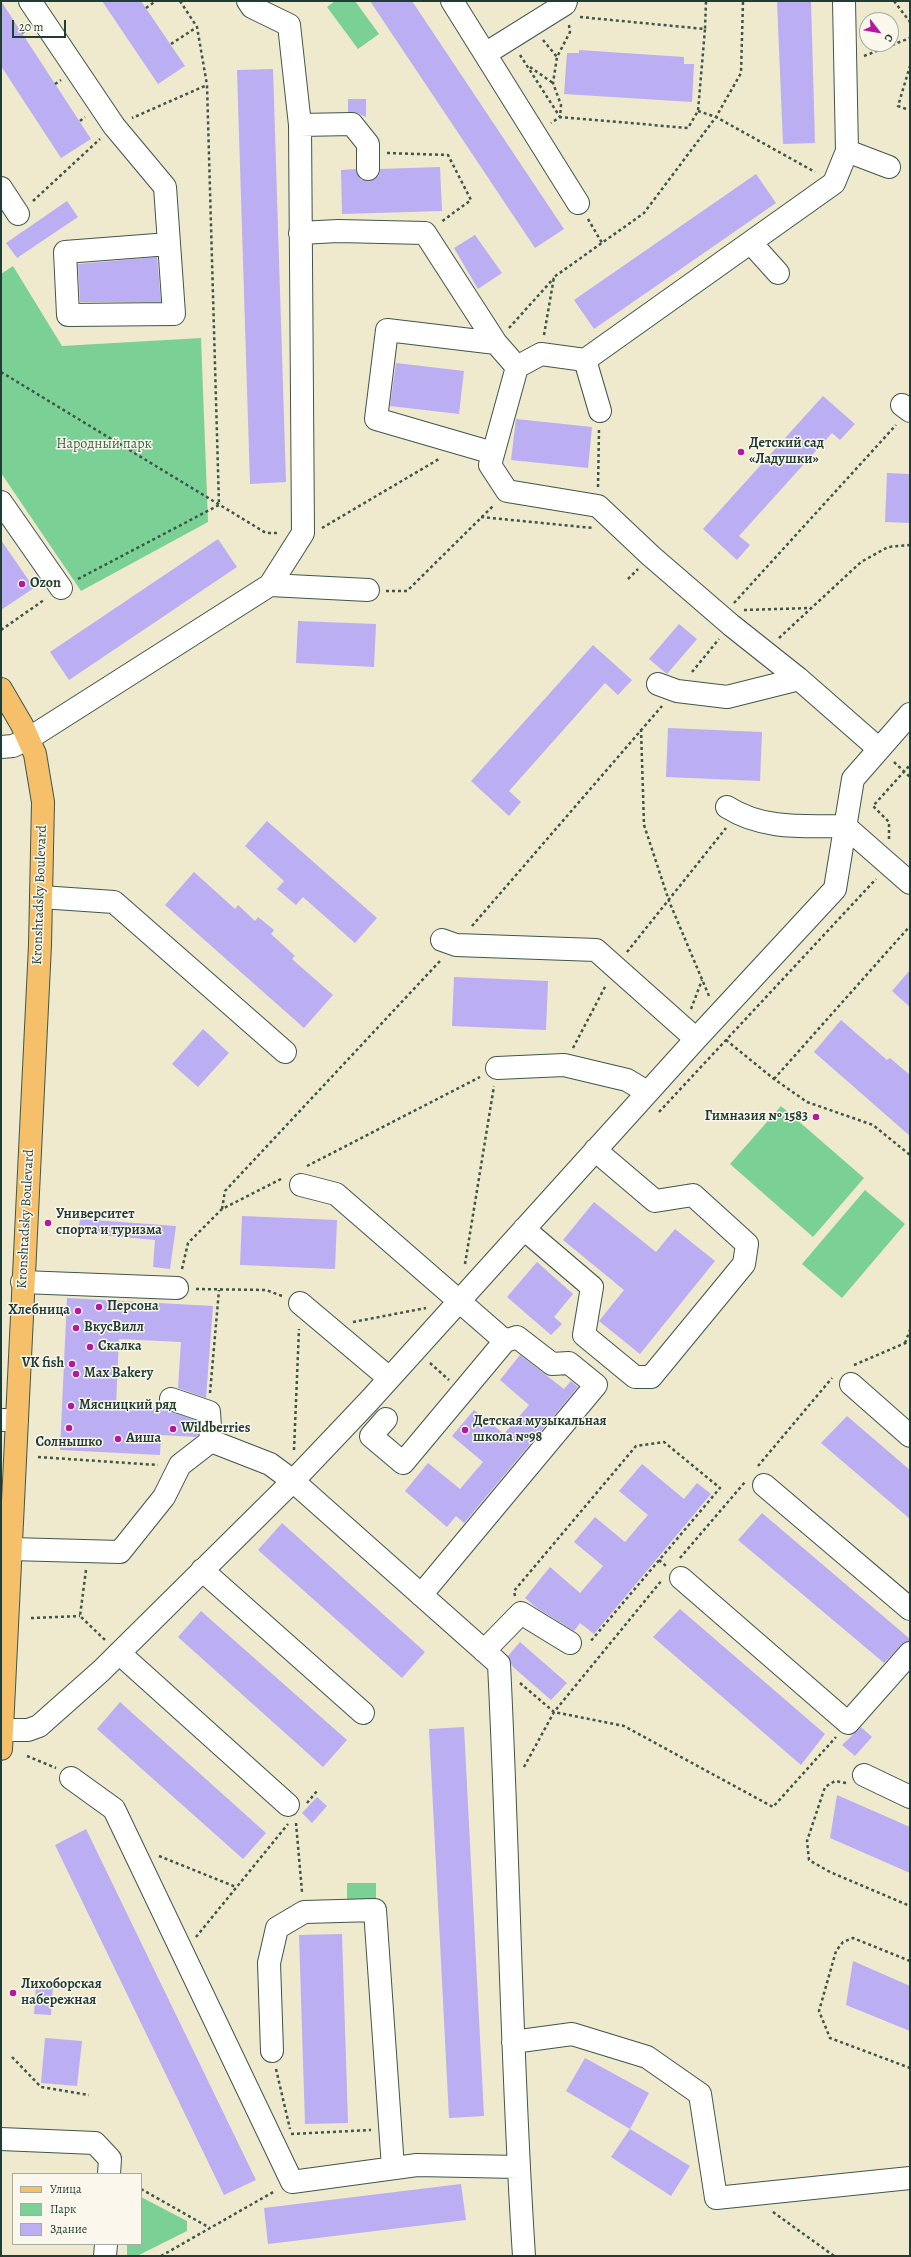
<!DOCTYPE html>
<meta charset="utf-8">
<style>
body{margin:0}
#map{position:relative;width:911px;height:2257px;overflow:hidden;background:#efe9cd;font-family:Alegreya,serif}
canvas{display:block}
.frame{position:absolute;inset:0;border:2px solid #1f3d34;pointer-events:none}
.legend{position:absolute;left:12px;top:2173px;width:130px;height:72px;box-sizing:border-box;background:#fbf7ec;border:1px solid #a3ada2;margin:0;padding:5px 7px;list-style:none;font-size:12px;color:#1f3d34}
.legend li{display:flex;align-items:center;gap:8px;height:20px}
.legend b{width:20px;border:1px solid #a3ada2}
.north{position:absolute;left:859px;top:12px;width:40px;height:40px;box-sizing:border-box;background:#fbf7ec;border:1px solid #a3ada2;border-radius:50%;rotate:121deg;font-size:11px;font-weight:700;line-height:16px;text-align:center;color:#1f3d34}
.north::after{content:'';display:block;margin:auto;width:14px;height:18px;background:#b5179e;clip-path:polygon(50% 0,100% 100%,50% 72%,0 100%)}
.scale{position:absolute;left:12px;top:20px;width:54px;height:18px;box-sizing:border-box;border:2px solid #1f3d34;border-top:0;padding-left:5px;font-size:12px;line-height:14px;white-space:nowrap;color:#1f3d34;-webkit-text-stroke:3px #fbf7ec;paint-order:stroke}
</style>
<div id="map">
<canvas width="911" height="2257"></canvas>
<div class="frame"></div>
<ul class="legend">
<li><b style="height:5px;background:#f6c06b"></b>Улица</li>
<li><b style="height:11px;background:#7bd195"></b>Парк</li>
<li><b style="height:11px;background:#bcaef3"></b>Здание</li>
</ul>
<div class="north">С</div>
<div class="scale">20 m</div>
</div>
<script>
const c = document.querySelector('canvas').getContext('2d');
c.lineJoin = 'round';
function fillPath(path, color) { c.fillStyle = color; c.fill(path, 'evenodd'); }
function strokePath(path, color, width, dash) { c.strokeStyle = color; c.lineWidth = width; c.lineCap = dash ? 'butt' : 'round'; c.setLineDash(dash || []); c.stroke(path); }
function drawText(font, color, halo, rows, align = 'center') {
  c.font = font + ' Alegreya,serif'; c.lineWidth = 3; c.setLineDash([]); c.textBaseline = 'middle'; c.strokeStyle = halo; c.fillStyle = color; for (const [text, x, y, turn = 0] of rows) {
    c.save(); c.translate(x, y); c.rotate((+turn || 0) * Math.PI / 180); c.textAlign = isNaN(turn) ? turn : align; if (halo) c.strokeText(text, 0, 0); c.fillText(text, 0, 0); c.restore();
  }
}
const green = new Path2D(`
 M335,1H355L379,34L358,49L327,7Z
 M13,266L62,346L201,338L208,522L81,591L1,473V274Z
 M781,1106L864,1178L813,1237L730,1164Z
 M865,1190L905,1224L842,1298L802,1264Z
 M347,1883H376V1899H347Z
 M141,2197L187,2221V2231L137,2256H127V2244H141Z`);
const building = new Path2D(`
 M1,1L91,139L61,158L1,66Z
 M102,1H141L185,66L158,84Z
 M370,1H412L564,229L535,248Z
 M777,1H811L815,143L783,144Z
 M579,50L684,57V64H694L692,102L564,94L567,53H579Z
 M273,69L286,482L250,484L237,70Z
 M348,99H366V117L357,113L348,112Z
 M440,167L442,211L342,214L341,170L356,169L361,180L368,181L379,176L380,169Z
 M756,174L776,203L594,329L574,300Z
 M67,201L78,217L17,258L6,243Z
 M475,235L502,273L478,289L454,248Z
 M157,257L161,302H80L78,264Z
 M396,363L464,371L459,414L390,406Z
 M823,396L855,424L840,440L832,433L739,536L750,545L737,560L703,529Z
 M516,419L592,427L588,468L511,460Z
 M887,473L910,474V523L885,522Z
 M218,539L237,567L69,680L50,652Z
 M1,540L34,588L1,610Z
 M298,621L376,624L374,667L296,663Z
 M679,624L697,639L667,674L649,659Z
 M593,645L632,680L618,695L605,683L509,791L521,802L509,816L471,781Z
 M668,728L762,732L760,781L666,777Z
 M267,821L377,918L355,943L303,897L296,905L277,889L284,881L245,846Z
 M194,872L235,909L238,905L255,921L258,917L274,930L271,934L295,956L292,959L333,995L304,1028L165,905Z
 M910,970V1007L892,991Z
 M454,977L548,981L546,1030L452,1026Z
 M841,1020L887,1060L890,1058L910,1075V1136L814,1052Z
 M203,1029L229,1053L198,1087L172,1064Z
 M594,1202L656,1252L675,1229L715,1261L640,1354L599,1321L624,1290L563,1240Z
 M242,1216L337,1220L335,1269L240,1265Z
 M80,1219L176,1226L170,1269L153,1267L155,1240L78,1233Z
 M537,1262L573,1294L554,1317L562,1324L551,1335L507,1297Z
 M67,1298L213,1306L206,1398L178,1388L181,1342L119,1339L116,1406L163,1408L197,1421L198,1435L196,1437L161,1435L160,1455L60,1450Z
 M520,1355L564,1389L571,1381L578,1387L464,1523L456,1516L447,1527L405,1491L428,1463L460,1489L483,1462L452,1436L474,1410L504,1434L529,1405L500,1380Z
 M847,1416L910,1470V1519L821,1443Z
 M642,1464L684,1499L697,1483L711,1494L594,1634L580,1623L574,1631L537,1608L525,1598L550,1567L580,1593L603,1566L574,1542L595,1517L625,1542L648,1515L619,1491Z
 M762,1513L910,1639V1640L901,1645L884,1663L738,1540Z
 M282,1523L425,1652L402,1678L258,1550Z
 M680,1609L825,1734L801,1765L653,1637Z
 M201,1611L347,1740L323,1767L178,1637Z
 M520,1642L567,1683L551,1700L512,1666L508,1656Z
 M120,1702L266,1833L243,1859L97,1729Z
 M464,1727L484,2116L449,2118L429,1729Z
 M861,1727L872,1737L855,1756L842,1745Z
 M837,1795L910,1827V1873L830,1838Z
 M317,1797L327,1806L312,1823L302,1813Z
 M86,1829L256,2180L224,2195L55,1845Z
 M342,1934L348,2123L305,2124L299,1935Z
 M853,1961L910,1986V2031L846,2005Z
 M36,1986L53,1987L51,2015L34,2014Z
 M45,2038L82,2041L77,2086L41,2083Z
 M585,2058L649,2093L630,2129L566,2091Z
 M630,2129L690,2166L671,2196L611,2157Z
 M461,2184L466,2220L268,2244L264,2208Z`);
const path = new Path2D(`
 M180,1L197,27L207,85
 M894,1L910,22
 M146,8L156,1
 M580,17L705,29L706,1
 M569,25L570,32L557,57L553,83L561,105L560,117L688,128L698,111L705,29
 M22,33L27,30
 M543,40L557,57
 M171,44L197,27
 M520,55L560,117L551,123
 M864,56L910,38
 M530,67L553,83
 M55,84L61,80
 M906,109L898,106L910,66
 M698,111L716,117L815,172
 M80,121L85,117
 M387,153L448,155L471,200L441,222
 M33,201L100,139
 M588,219L602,243
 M509,328L554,278
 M544,335L554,277L644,213L716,117L741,73L743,1
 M1,372L266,533H279
 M598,487L599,430
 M481,517L593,528
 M322,528L439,459
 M78,579L219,505L207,85L132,118
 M628,579L638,569
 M386,591H407L494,505
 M734,603L896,425
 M744,610L811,608
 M1,630L44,600
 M779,638L861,562L888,547L910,545
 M692,672L719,639
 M641,729L644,825L669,901L709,996
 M894,762L910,777
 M889,839V822L873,806L910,765
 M472,926L662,706
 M627,952L726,828
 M691,1009L702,980
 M726,1040L774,1079L807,1102L873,1125L910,1155
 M573,1048L606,985
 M774,1079L910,926
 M659,1112L876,879
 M307,1166L480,1077
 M222,1209L225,1191L440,961
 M465,1264L494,1086
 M182,1269L188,1243L222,1209L283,1178
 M196,1289L266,1290L282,1296
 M353,1322L426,1308
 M905,1343L910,1330
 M430,1363L449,1380
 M854,1365L910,1341
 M210,1393L219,1290
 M294,1450L299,1329
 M38,1457L158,1465
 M758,1466L832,1378
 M680,1558L745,1482
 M659,1560L666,1566
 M86,1570L80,1616L105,1640
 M515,1596L514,1591L636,1446L664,1442L720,1488L590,1642
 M31,1618L80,1616
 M520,1683L554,1712L624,1726L773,1807L836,1737
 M27,1756L56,1768
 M524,1767L554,1712L662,1580
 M846,1783L835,1781L825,1787L807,1841L809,1860L830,1872L910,1906
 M307,1803L317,1791
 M296,1823L302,1892
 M159,1856L236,1887
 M196,1937L288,1824
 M910,1961L853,1938L843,1942L836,1951L819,2011L830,2038L910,2068
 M12,2057L41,2087L89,2095
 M276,2069L290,2129
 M291,2134L371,2130
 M141,2189L210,2228
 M773,2212L834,2256
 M161,2256L275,2191`);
const minor = new Path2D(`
 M30,1L114,126L165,187L174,314L68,315L65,252L169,244
 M248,1L252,7L289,25L300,125L303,533L270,585
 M452,1L578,203
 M844,1L847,151L834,183L585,360L541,354L517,367L490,465L507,491L598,506L651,556L731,625L799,679L879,749
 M485,54L565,4L566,1
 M300,125L352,124L368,144V169
 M847,151L889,167
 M1,188L18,214
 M300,233L338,231L425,233L496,343
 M751,243L778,273
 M585,360L600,411
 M902,405L910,411
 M493,453L376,419L387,330L496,343L517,367
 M1,502L61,588
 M658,684L677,691L727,697L799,679
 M1,747L13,746L28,739L270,585L368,590
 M727,807C763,830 804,826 845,826L910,883
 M41,897L114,902L285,1052
 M442,940L456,945L596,950L696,1039
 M497,1068L564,1065L627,1080L647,1092
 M301,1185L336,1194L505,1341L403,1463L371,1436L386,1419
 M524,1229L592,1287L584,1335L635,1377H651L744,1264L747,1244L693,1195L655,1201L595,1150
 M22,1282L177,1288
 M300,1303L389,1378
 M851,1384L910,1436
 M171,1399L209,1412L211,1441
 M1,1420H17
 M211,1441L270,1464L293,1481L499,1664C509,1862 511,2059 524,2256
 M764,1485L910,1609
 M11,1549L120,1552L164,1497L180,1465L211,1441
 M202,1570L363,1713
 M681,1578L848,1723L910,1653
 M421,1595L596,1385L569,1363L552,1364L517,1337L505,1341
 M484,1651L521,1613L570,1643
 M119,1653L288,1805
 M2,1730H28L39,1726L101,1671L293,1481L369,1401L696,1039L835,889L853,779L910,714
 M864,1775L910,1797
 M71,1778L114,1809L292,2182L417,2165L518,2167
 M513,2042L572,2034L647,2057L700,2094L716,2198L910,2178
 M272,2051L269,1963L277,1928L304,1912L375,1910L393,2168
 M1,2139L95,2143L110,2159L109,2174
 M105,2256L106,2244`);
const major = new Path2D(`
 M1,689L22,725L35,754L43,802L40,945L1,1749`);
const markers = [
 [741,452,4,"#b5179e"],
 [22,584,4,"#b5179e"],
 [816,1117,4,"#b5179e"],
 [48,1223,4,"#b5179e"],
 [99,1307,4,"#b5179e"],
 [78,1311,4,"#b5179e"],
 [76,1328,4,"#b5179e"],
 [90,1347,4,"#b5179e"],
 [72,1364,4,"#b5179e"],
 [76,1374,4,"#b5179e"],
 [71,1406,4,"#b5179e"],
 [69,1428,4,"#b5179e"],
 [173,1429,4,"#b5179e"],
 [465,1430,4,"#b5179e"],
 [118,1439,4,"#b5179e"],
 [13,1993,4,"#b5179e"]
];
const poiNames = [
 ["Детский сад",749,444],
 ["«Ладушки»",749,460],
 ["Ozon",30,584],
 ["Гимназия № 1583",808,1117,"right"],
 ["Университет",56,1215],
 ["спорта и туризма",56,1231],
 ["Персона",107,1307],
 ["Хлебница",70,1311,"right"],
 ["ВкусВилл",84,1328],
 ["Скалка",98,1347],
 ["VK fish",64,1364,"right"],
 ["Max Bakery",84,1374],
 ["Мясницкий ряд",79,1406],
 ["Детская музыкальная",473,1422],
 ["школа №98",473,1438],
 ["Wildberries",181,1429],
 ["Аиша",126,1439],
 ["Солнышко",69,1443,"center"],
 ["Лихоборская",21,1985],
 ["набережная",21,2001]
];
const parkNames = [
 ["Народный парк",104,445]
];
const streetNames = [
 ["Kronshtadsky Boulevard",40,895,-88],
 ["Kronshtadsky Boulevard",26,1219,-87]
];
fillPath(green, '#7bd195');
fillPath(building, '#bcaef3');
strokePath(minor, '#3e574b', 24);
strokePath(major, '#3e574b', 24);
strokePath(path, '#3e574b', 2.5, [3, 3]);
strokePath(minor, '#fff', 22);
strokePath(major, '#f6c06b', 22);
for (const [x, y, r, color] of markers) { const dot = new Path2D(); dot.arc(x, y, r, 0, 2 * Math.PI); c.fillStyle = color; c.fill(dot); strokePath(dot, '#fbf7ec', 1.5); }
drawText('bold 14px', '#1f3d34', '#fbf7ec', poiNames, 'left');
drawText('14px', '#36624c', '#fbf7ec', parkNames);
drawText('14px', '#1f3d34', '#fbf7ec', streetNames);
</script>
